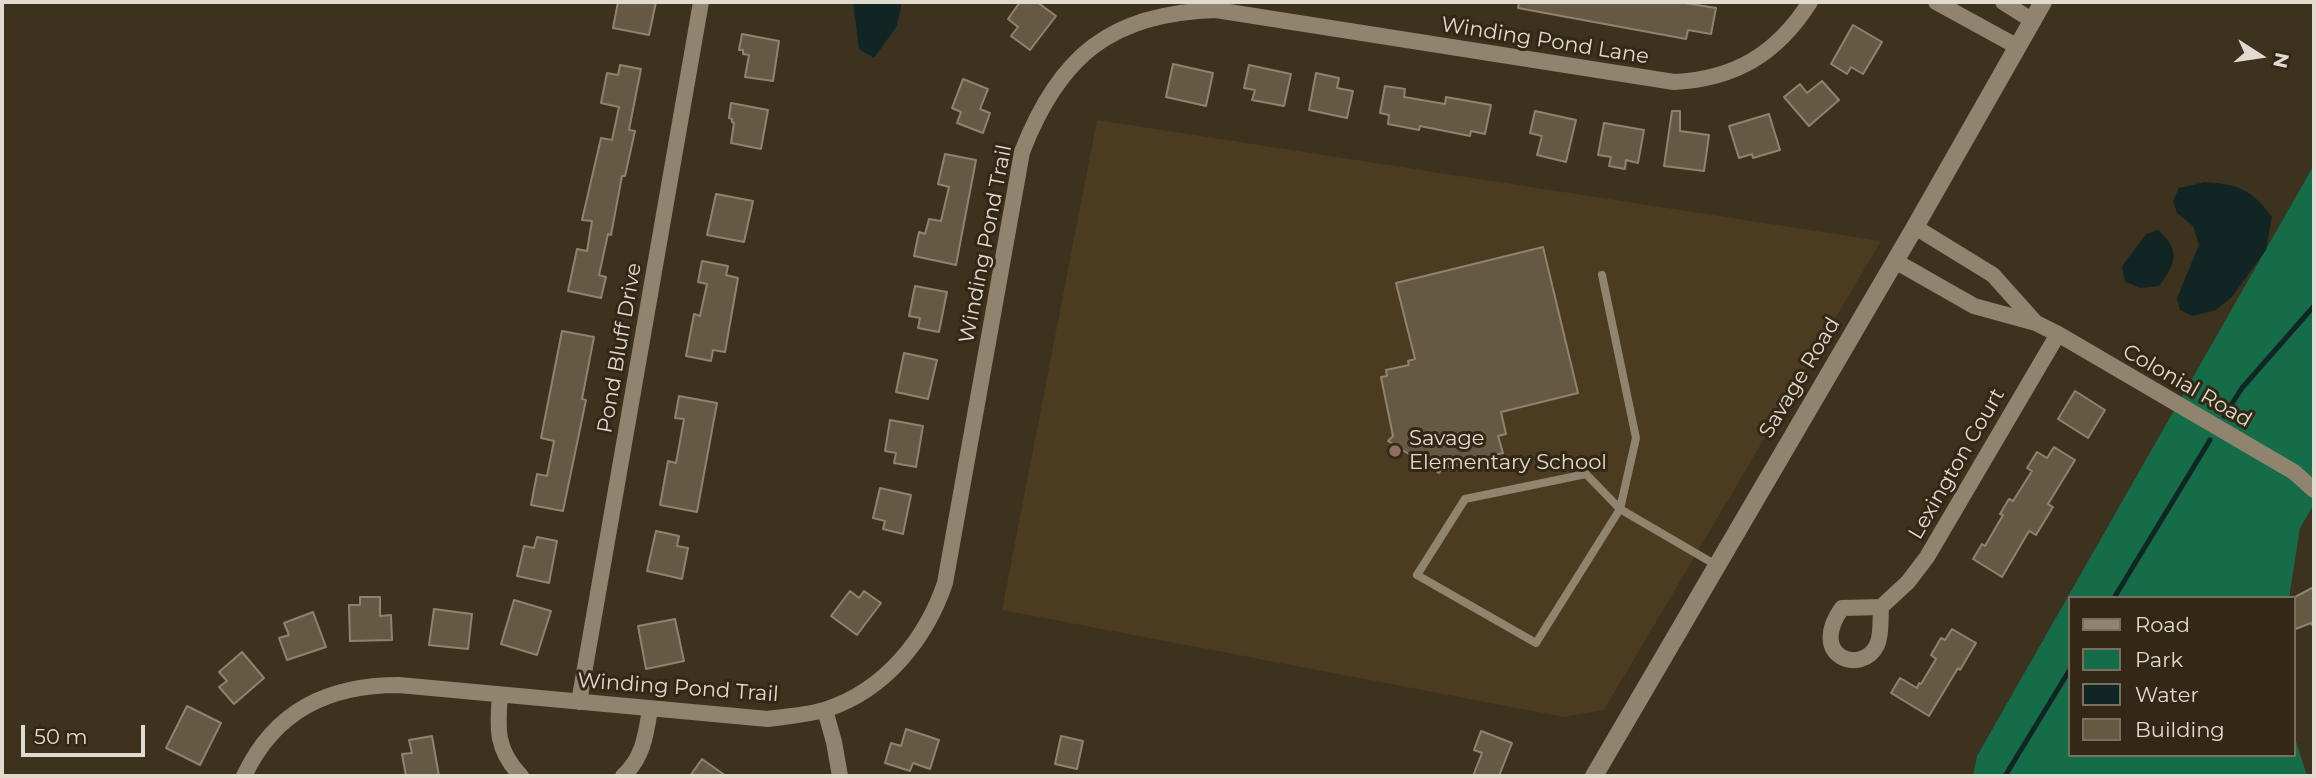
<!DOCTYPE html>
<style>
body{margin:0}
#map{position:relative;width:2316px;height:778px;overflow:hidden;background:#3d321e;font-family:Montserrat,sans-serif}
canvas{display:block}
.frame{position:absolute;inset:0;border:4px solid #e1dace;pointer-events:none}
.legend{position:absolute;left:2068px;top:596px;width:228px;height:161px;box-sizing:border-box;background:#332815;border:2px solid #796f5f;margin:0;padding:9px 12px;list-style:none;font-size:21px;color:#e1dace}
.legend li{display:flex;align-items:center;gap:14px;height:35px}
.legend b{width:35px;border:2px solid #796f5f}
.north{position:absolute;left:2225px;top:21px;width:70px;height:70px;-webkit-text-stroke:5px #332815;paint-order:stroke;rotate:102deg;font-size:19px;font-weight:700;line-height:28px;text-align:center;color:#e1dace}
.north::after{content:'';display:block;margin:auto;width:24px;height:32px;background:#e1dace;clip-path:polygon(50% 0,100% 100%,50% 72%,0 100%)}
.scale{position:absolute;left:21px;top:725px;width:124px;height:32px;box-sizing:border-box;border:4px solid #e1dace;border-top:0;padding-left:9px;font-size:21px;line-height:24px;white-space:nowrap;color:#e1dace;-webkit-text-stroke:5px #332815;paint-order:stroke}
</style>
<div id="map">
<canvas width="2316" height="778"></canvas>
<div class="frame"></div>
<ul class="legend">
<li><b style="height:9px;background:#91846e"></b>Road</li>
<li><b style="height:19px;background:#146c48"></b>Park</li>
<li><b style="height:19px;background:#122525"></b>Water</li>
<li><b style="height:19px;background:#665944"></b>Building</li>
</ul>
<div class="north">N</div>
<div class="scale">50 m</div>
</div>
<script>
const c = document.querySelector('canvas').getContext('2d');
c.lineJoin = 'round';
function fillPath(path, color) { c.fillStyle = color; c.fill(path, 'evenodd'); }
function strokePath(path, color, width, dash) { c.strokeStyle = color; c.lineWidth = width; c.lineCap = dash ? 'butt' : 'round'; c.setLineDash(dash || []); c.stroke(path); }
function drawText(font, color, halo, rows, align = 'center') {
  c.font = font + ' Montserrat,sans-serif'; c.lineWidth = 6; c.setLineDash([]); c.textBaseline = 'middle'; c.strokeStyle = halo; c.fillStyle = color; for (const [text, x, y, turn = 0] of rows) {
    c.save(); c.translate(x, y); c.rotate((+turn || 0) * Math.PI / 180); c.textAlign = isNaN(turn) ? turn : align; if (halo) c.strokeText(text, 0, 0); c.fillText(text, 0, 0); c.restore();
  }
}
const built = new Path2D(`
 M1097,120L1881,241L1604,710L1564,717L1002,610Z`);
const green = new Path2D(`
 M2314,165V504L2300,528L2289,598H2069V755H2293V732L2307,776H1973L1977,756Z`);
const water = new Path2D(`
 M853,2H902L897,26L874,58L859,49Z
 M2205,182C2239,184 2252,190 2272,217L2266,250L2232,297L2216,310L2192,316L2180,310L2177,298L2199,245L2193,226L2177,213L2173,201L2179,188Z
 M2158,230C2181,250 2176,264 2159,286L2141,288L2125,282L2122,266L2146,234Z`);
const stream = new Path2D(`
 M2224,416L2242,388L2314,306
 M2114,598L2210,440
 M2005,776L2069,671`);
const building = new Path2D(`
 M618,2H656L649,35L613,28Z
 M1020,2H1037L1056,16L1030,50L1011,36L1018,27L1008,19Z
 M1519,2H1679L1716,8L1711,34L1688,30L1686,39L1518,8Z
 M1853,25L1882,42L1863,74L1851,67L1847,74L1831,64Z
 M742,34L779,41L773,81L745,77L749,55L743,54V50H739Z
 M1173,64L1213,73L1206,106L1166,97Z
 M620,65L641,69L629,130L635,131L625,176H622L611,235L608,234L599,275L606,277L601,298L568,291L577,249L587,251L592,221L582,220L601,138L612,140L619,107L601,103L607,73L618,75Z
 M1249,65L1291,74L1284,106L1252,100L1255,90L1244,88Z
 M1316,73L1339,78L1337,88L1353,91L1347,118L1309,110Z
 M963,79L988,89L980,109L990,113L983,133L957,123L961,112L952,108Z
 M1822,81L1839,100L1809,126L1784,97L1800,84L1807,93Z
 M1385,86L1405,89L1404,97L1445,104L1446,97L1491,105L1485,134L1471,131L1470,136L1420,126L1419,130L1388,124L1389,115L1380,113Z
 M731,103L768,110L761,149L731,143L734,123L732,122V119L729,118Z
 M1535,111L1576,120L1566,162L1537,155L1542,136L1530,133Z
 M1672,111H1680V131L1709,135L1704,171L1664,166Z
 M1769,114L1780,150L1753,158L1752,154L1739,158L1729,126Z
 M1604,123L1644,130L1638,163L1626,160L1625,169L1609,166L1611,157L1598,155Z
 M945,154L976,160L956,265L914,256L919,232L925,234L929,219L941,221L949,187L938,184Z
 M716,194L753,201L744,242L707,235Z
 M1543,247L1578,393L1501,412L1506,434L1498,436L1503,453L1441,469L1439,473L1388,441L1393,436L1381,377L1387,376L1386,370L1409,365L1408,361L1415,359L1396,283Z
 M702,261L728,266L726,275L738,278L725,352L713,350L711,361L686,356L694,314L700,316L707,284L698,282Z
 M915,286L947,292L939,332L918,328L920,318L909,316Z
 M562,331L594,337L582,399L586,400L563,511L531,505L537,474L547,476L554,441L541,438Z
 M904,353L937,360L928,399L896,392Z
 M2075,391L2105,410L2088,438L2058,419Z
 M679,396L717,403L697,512L660,505L668,461L676,463L684,419L675,418Z
 M890,420L923,426L916,467L894,463L896,453L885,451Z
 M2054,447L2075,460L2048,504L2053,507L2036,535L2029,531L2002,577L1973,559L1982,544L1985,546L2003,515L2000,514L2009,499L2013,501L2032,471L2027,468L2037,452L2047,458Z
 M880,488L911,495L903,534L883,529L885,521L873,518Z
 M656,531L679,536L677,546L688,548L682,579L647,571Z
 M537,537L557,541L549,583L517,576L524,546L534,548Z
 M2314,587V628L2311,623L2293,630V598Z
 M850,591L859,598L864,591L881,603L857,635L831,616Z
 M360,597H380V616L391,615L392,640L350,641L349,605H360Z
 M514,600L551,611L537,655L501,644Z
 M434,609L472,614L468,649L429,645Z
 M313,612L326,647L287,660L279,638L289,635L284,623Z
 M675,619L684,661L646,669L638,626Z
 M1952,629L1976,643L1960,670L1958,668L1929,716L1891,693L1900,678L1917,688L1919,683L1921,684L1936,659L1931,655L1941,638L1945,640Z
 M242,652L264,678L234,704L219,687L227,681L219,672Z
 M187,706L221,723L200,765L166,748Z
 M906,729L939,740L930,769L913,763L910,771L885,763L891,743L901,746Z
 M1481,731L1512,743L1499,776H1473L1482,753L1474,750Z
 M432,736L439,776H406L402,754L412,753L409,740Z
 M1061,736L1083,741L1077,769L1055,764Z
 M702,759L726,776H690Z`);
const service = new Path2D(`
 M1602,275L1636,438L1620,509L1536,643L1417,575L1465,499L1586,474L1620,509L1716,565`);
const minor = new Path2D(`
 M1936,2L2018,47
 M2003,2L2033,21
 M1915,227L1993,275L2036,323
 M1895,261L1974,306L2036,323L2058,334L2294,472L2314,490
 M1881,607C1880,619 1882,634 1877,645C1862,676 1807,657 1842,608L1881,607L1908,582L1927,557L2058,334
 M500,695C497,729 496,750 521,776
 M579,702L701,2
 M825,710L834,742L840,776
 M244,776C275,710 329,685 399,685L768,719C788,716 809,715 827,709C885,690 926,639 945,583L1022,152C1059,56 1111,13 1216,10L1674,82C1735,79 1777,54 1810,2
 M623,776C643,758 646,735 650,709`);
const tertiary = new Path2D(`
 M1594,776L1915,227L2043,2`);
const markers = [
 [1395,451,7,"#8d6e63"]
];
const streetNames = [
 ["Winding Pond Lane",1545,41,9],
 ["Winding Pond Trail",986,244,-79],
 ["Pond Bluff Drive",620,348,-80],
 ["Savage Road",1800,378,-59],
 ["Colonial Road",2187,386,30],
 ["Lexington Court",1957,464,-60],
 ["Winding Pond Trail",678,688,4]
];
const poiNames = [
 ["Savage",1409,439],
 ["Elementary School",1409,463]
];
fillPath(built, '#4a3b21');
fillPath(green, '#146c48');
fillPath(water, '#122525');
strokePath(stream, '#122525', 5);
fillPath(building, '#665944');
strokePath(building, '#90836d', 2);
strokePath(service, '#91846e', 8);
strokePath(minor, '#91846e', 16);
strokePath(tertiary, '#91846e', 18);
for (const [x, y, r, color] of markers) { const dot = new Path2D(); dot.arc(x, y, r, 0, 2 * Math.PI); c.fillStyle = color; c.fill(dot); strokePath(dot, '#332815', 2.5); }
drawText('21px', '#e1dace', '#332815', streetNames);
drawText('21px', '#e1dace', '#332815', poiNames, 'left');
</script>
